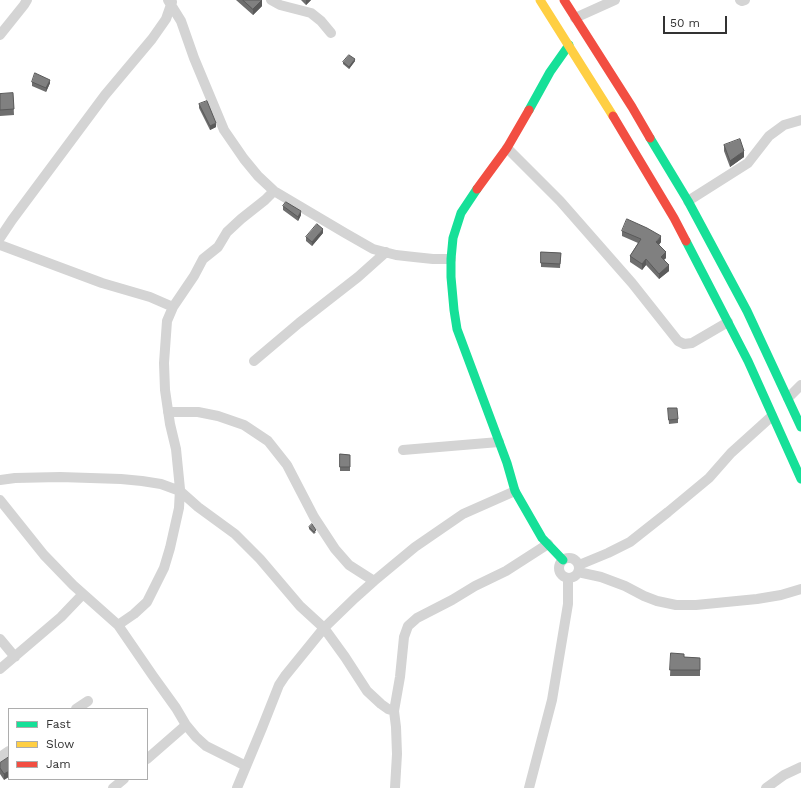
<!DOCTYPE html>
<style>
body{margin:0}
#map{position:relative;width:801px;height:788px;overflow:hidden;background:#fff;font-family:"Work Sans",sans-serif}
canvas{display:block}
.legend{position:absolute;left:8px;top:708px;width:140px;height:72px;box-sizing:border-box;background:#fff;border:1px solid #adadad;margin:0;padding:5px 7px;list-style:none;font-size:12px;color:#323232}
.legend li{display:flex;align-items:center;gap:8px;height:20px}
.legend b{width:20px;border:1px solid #adadad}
.scale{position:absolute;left:663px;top:16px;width:64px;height:18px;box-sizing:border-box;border:2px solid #323232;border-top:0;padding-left:5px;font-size:12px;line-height:14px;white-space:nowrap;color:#323232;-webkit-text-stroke:3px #fff;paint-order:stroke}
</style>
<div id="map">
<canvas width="801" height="788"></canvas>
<ul class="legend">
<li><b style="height:5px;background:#16e098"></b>Fast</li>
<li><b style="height:5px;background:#ffcf43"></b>Slow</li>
<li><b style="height:5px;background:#f24e42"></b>Jam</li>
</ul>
<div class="scale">50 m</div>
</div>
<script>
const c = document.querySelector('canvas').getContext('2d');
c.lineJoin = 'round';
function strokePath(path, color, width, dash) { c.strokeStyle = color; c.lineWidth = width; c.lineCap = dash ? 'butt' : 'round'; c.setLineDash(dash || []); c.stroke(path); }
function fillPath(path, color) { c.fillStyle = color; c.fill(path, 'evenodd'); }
const street = new Path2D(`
 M168,0L181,21L194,58L224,130L244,159L258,176L274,191L345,233L373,249L396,255L414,257L433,259H451
 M271,0L280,5L311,13L321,21L331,33
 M740,0L742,1L745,0
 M575,18L615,0
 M0,35L24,5L27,0
 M507,148L560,201L632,283L678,341L684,344L692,343L728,322
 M688,201L748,163L769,136L784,125L801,120
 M0,238L12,220L105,95L152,39L166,19L172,2
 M0,245L102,283L150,297L173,307
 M254,361L299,323L358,277L386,252
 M788,398L801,385
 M168,412H198L218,416L244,425L268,441L287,465L314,517L335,549L349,565L374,581
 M403,450L499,442
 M0,480L15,478L60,477L121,479L142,481L161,484L180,491L198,507L235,534L260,559L300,606L324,628L345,657L367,691L381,704L388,709L394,711
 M0,500L44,555L73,585L118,625L153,676L176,708L186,725L196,737L206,746L246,766
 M559 568a10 10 0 1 1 20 0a10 10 0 1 1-20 0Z
 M579,565L608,553L630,542L668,512L709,478L731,453L772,416
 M578,572L601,577L625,586L644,596L657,601L676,605H696L757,599L781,595L801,589
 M118,625L134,614L147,602L164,568L170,548L179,508L180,489L176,449L170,424L165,390L164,363L167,321L173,307L194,276L203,259L218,247L227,232L241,219L265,200L274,191
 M0,639L15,657
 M0,669L61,617L83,594
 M76,709L88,701
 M0,757L9,751
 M147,759L186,725
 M113,788L124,779
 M237,788L262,728L279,685L285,676L324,628L355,598L374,581L415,547L463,514L515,491
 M395,788L397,754L396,727L394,711L400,677L404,637L408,626L417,618L452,600L475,586L506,571L548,544
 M529,788L552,700L568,604V578
 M766,788L784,775L801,767`);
const fast = new Path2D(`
 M529,110L550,72L569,45
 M650,138L688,201L747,311L801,427
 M477,189L461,213L453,238L451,259V277L454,310L457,329L507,463L515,491L542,538L563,560
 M686,241L748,361L801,479`);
const slow = new Path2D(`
 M540,0L613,116`);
const jam = new Path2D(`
 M564,0L632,107L650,138
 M613,116L674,218L686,241
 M477,189L507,148L529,110`);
const wall = new Path2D(`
 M236,0H261L262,6L253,15Z
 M301,0H311L306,5Z
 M355,61L349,69L343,64V62Z
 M32,82L50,83L46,92L32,86Z
 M13,93L14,115L0,116V94Z
 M199,104L216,127L210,130L199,108Z
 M724,145L744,157L730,167L724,151Z
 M283,206L301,215L298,221L283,210Z
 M622,231L661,242L659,245L666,258L664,260L669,271L659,279L646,265L642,270L630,262V256L638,243L622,236Z
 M323,233L312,246L306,241V237Z
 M541,252L561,253L560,268L541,267Z
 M668,408L678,419V423L669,424Z
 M340,454L350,455V471H340Z
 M309,527L316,532L314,534L309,529Z
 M671,653L684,657L700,658V676H670Z
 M9,757L4,780L0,774V763Z`);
const shadedWall = new Path2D(`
 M262,0V6L253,15V9Z
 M306,0H311L306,5Z
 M355,59V61L349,69V67Z
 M50,80V83L46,92V88Z
 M216,123V127L210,130V126Z
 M744,151V157L730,167V161Z
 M301,211V215L298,221V217Z
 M323,229V233L312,246V242Z
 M661,236V242L656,248V242Z
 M666,252V258L661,262V257Z
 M646,259V265L642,270V264Z
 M669,265V271L659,279V274Z
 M9,771V777L4,780V774Z`);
const building = new Path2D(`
 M243,0H262L253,9Z
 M349,55L355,59L349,67L343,62Z
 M35,73L50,80L46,88L32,82Z
 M13,93L14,109L0,110V94Z
 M207,101L216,123L210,126L199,104Z
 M740,139L744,151L730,161L724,145Z
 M286,202L301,211L298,217L283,206Z
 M627,219L647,228L661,236L656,242L666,252L661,257L669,265L659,274L646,259L642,264L630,256L641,239L622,231Z
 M317,224L323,229L312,242L306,237Z
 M541,252L561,253L560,264L541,263Z
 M668,408H677L678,419L669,420Z
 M340,454L350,455V467H340Z
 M312,524L316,530L314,532L309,527Z
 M671,653L684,654V657L700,658V670H670Z
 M9,757V771L4,774L0,768V763Z`);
strokePath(street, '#d4d4d4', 10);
strokePath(fast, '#16e098', 9);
strokePath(slow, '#ffcf43', 9);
strokePath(jam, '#f24e42', 9);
fillPath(wall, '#6e6e6e');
fillPath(shadedWall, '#5a5a5a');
fillPath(building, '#808080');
strokePath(building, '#5a5a5a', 1);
</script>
